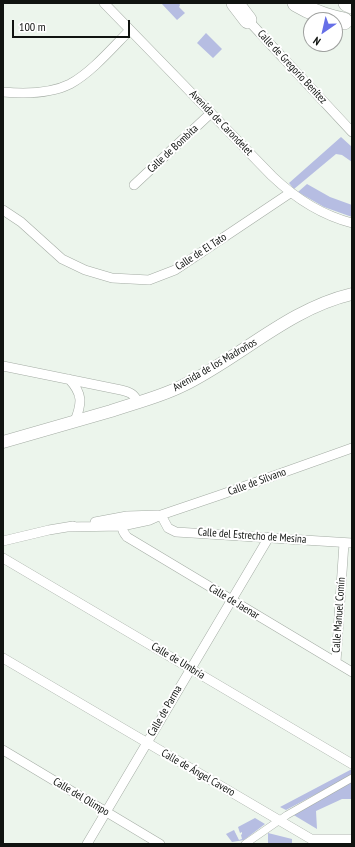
<!DOCTYPE html>
<meta charset="utf-8">
<style>
body{margin:0}
#map{position:relative;width:355px;height:847px;overflow:hidden;background:#ecf5ec;font-family:"PT Sans Narrow",sans-serif}
canvas{display:block}
.frame{position:absolute;inset:0;border:4px solid #101310;pointer-events:none}
.north{position:absolute;left:303px;top:12px;width:40px;height:40px;box-sizing:border-box;background:#fff;border:1px solid #9fa19f;border-radius:50%;rotate:214deg;font-size:11px;font-weight:700;line-height:16px;text-align:center;color:#101310}
.north::after{content:'';display:block;margin:auto;width:14px;height:18px;background:#666fe7;clip-path:polygon(50% 0,100% 100%,50% 72%,0 100%)}
.scale{position:absolute;left:12px;top:20px;width:118px;height:18px;box-sizing:border-box;border:2px solid #101310;border-top:0;padding-left:5px;font-size:12px;line-height:14px;white-space:nowrap;color:#101310;-webkit-text-stroke:3px #fff;paint-order:stroke}
</style>
<div id="map">
<canvas width="355" height="847"></canvas>
<div class="frame"></div>
<div class="north">N</div>
<div class="scale">100 m</div>
</div>
<script>
const c = document.querySelector('canvas').getContext('2d');
c.lineJoin = 'round';
function fillPath(path, color) { c.fillStyle = color; c.fill(path, 'evenodd'); }
function strokePath(path, color, width, dash) { c.strokeStyle = color; c.lineWidth = width; c.lineCap = dash ? 'butt' : 'round'; c.setLineDash(dash || []); c.stroke(path); }
function drawText(font, color, halo, rows, align = 'center') {
  c.font = font + ' "PT Sans Narrow",sans-serif'; c.lineWidth = 4; c.setLineDash([]); c.textBaseline = 'middle'; c.strokeStyle = halo; c.fillStyle = color; for (const [text, x, y, turn = 0] of rows) {
    c.save(); c.translate(x, y); c.rotate((+turn || 0) * Math.PI / 180); c.textAlign = isNaN(turn) ? turn : align; if (halo) c.strokeText(text, 0, 0); c.fillText(text, 0, 0); c.restore();
  }
}
const green = new Path2D(`
 M161,3H179L180,5L179,7L185,13L177,20Z
 M206,33L222,49L213,58L197,43Z
 M341,137L352,147V162L342,155L336,154L294,189L289,183Z
 M307,184L330,197L352,205V217L324,207L298,192Z
 M352,769V775L286,810L280,807Z
 M352,781V799H342L316,811L317,829L292,814Z
 M255,818L265,824L244,840L232,842L226,834L234,830L239,840L242,839L241,835L242,834V832L240,833L238,827Z
 M268,833L292,839V844H268Z`);
const pedestrian = new Path2D(`
 M245,844L287,815L352,778`);
const minor = new Path2D(`
 M104,3L272,176C295,198 321,215 352,223
 M246,18L352,132
 M3,92C25,94 50,94 70,84C92,72 113,47 130,30
 M134,185L211,113
 M3,210L21,222L62,259L85,270L112,278L149,280L175,270L290,193
 M3,366L121,390C130,392 134,394 138,402
 M69,379C83,394 82,403 75,421
 M161,515L168,528L176,532L352,543
 M127,516C120,523 121,530 127,537L352,672
 M95,522L127,516L158,515
 M68,527L122,526L150,520L161,515L220,495L352,448
 M3,541L49,530L73,526
 M3,558L352,764
 M3,658L311,839H352
 M336,662L344,543
 M3,750L160,844
 M87,844L269,537`);
const tertiary = new Path2D(`
 M3,442C39,432 75,421 111,411C135,403 160,397 182,386C240,358 288,309 352,294`);
const motorway = new Path2D(`
 M235,3L248,20
 M296,3C311,12 327,18 344,21
 M347,3L352,5`);
const streetNames = [
 ["Calle de Gregorio Benítez",292,67,47],
 ["Avenida de Carondelet",221,123,46],
 ["Calle de Bombita",173,149,-43],
 ["Calle de El Tato",201,252,-33],
 ["Avenida de los Madroños",215,365,-30],
 ["Calle de Silvano",257,482,-20],
 ["Calle del Estrecho de Mesina",252,536,4],
 ["Calle de Jaenar",234,602,31],
 ["Calle Manuel Comín",339,615,-86],
 ["Calle de Umbría",178,661,31],
 ["Calle de Parma",165,711,-60],
 ["Calle de Ángel Cavero",198,773,30],
 ["Calle del Olimpo",81,797,31]
];
fillPath(green, '#b6bde2');
strokePath(pedestrian, '#a4aca4', 8);
strokePath(minor, '#a4aca4', 10);
strokePath(tertiary, '#a4aca4', 13);
strokePath(motorway, '#a4aca4', 18);
strokePath(pedestrian, '#fff', 7);
strokePath(minor, '#fff', 9);
strokePath(tertiary, '#fff', 12);
strokePath(motorway, '#fff', 17);
drawText('11px', '#101310', '#fff', streetNames);
</script>
